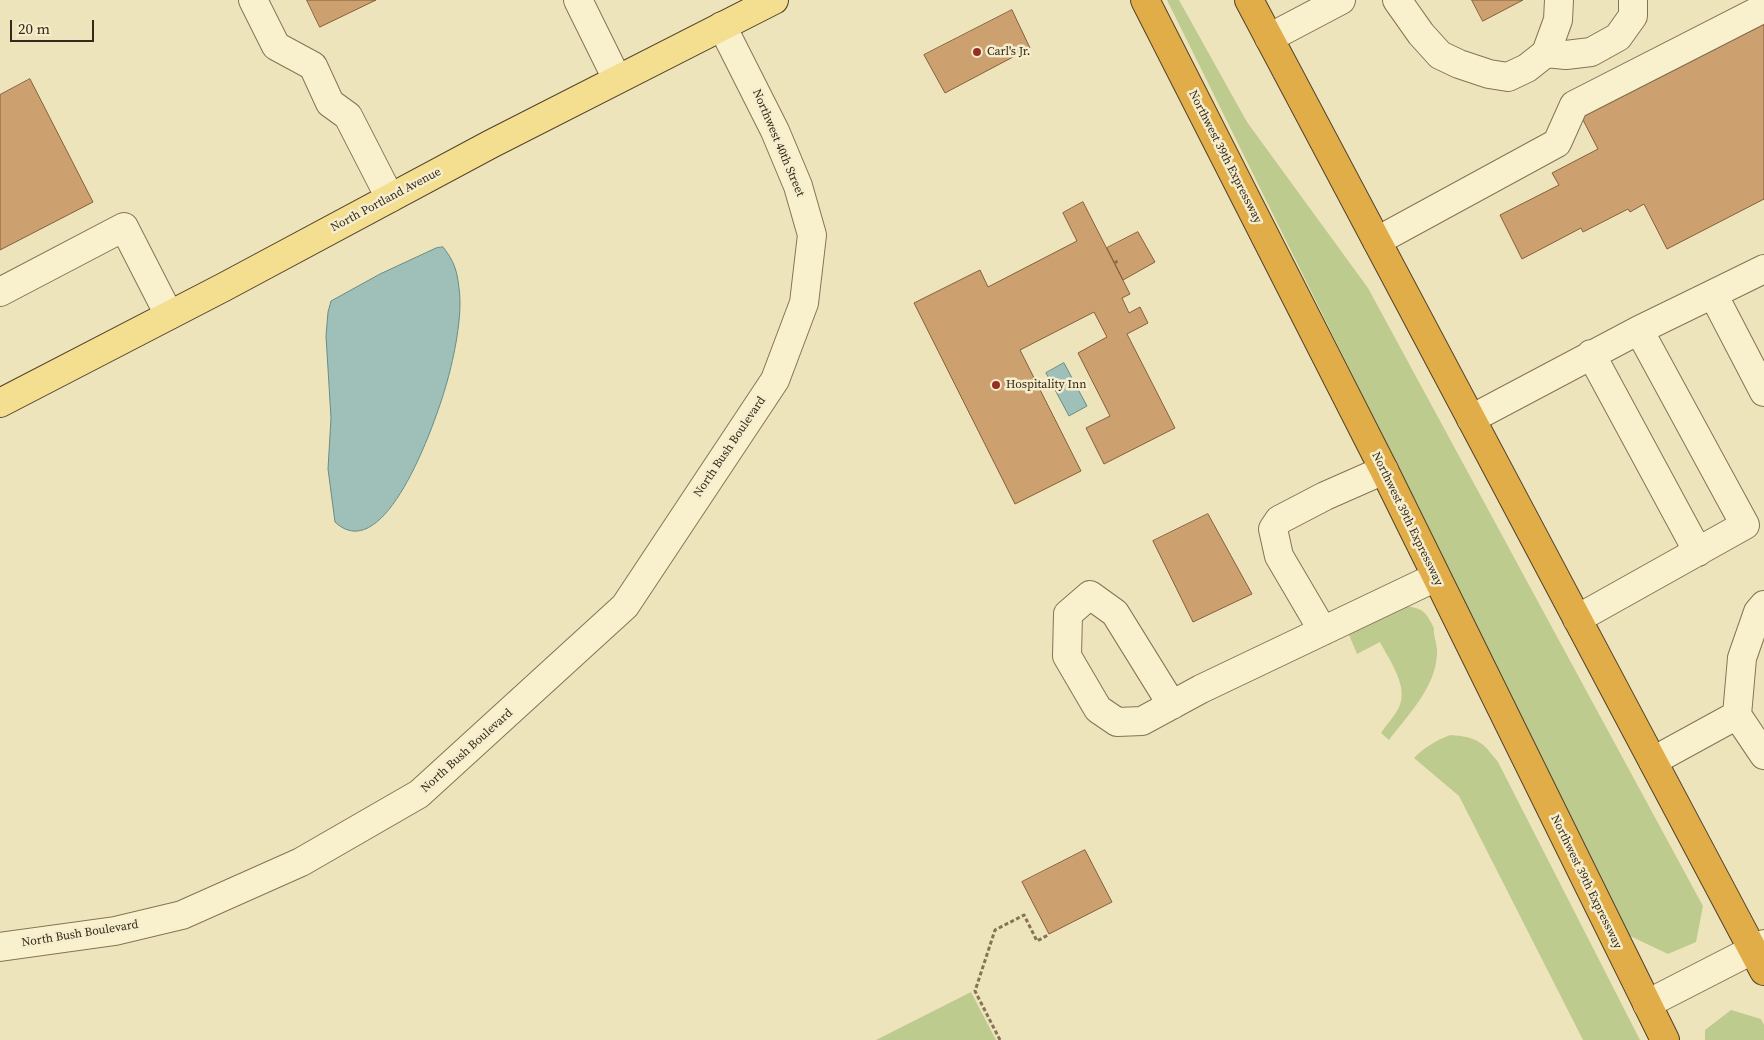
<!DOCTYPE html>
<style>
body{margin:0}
#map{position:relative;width:1764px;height:1040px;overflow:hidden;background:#eee4bb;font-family:"Source Serif 4",serif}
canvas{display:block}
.scale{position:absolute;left:10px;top:20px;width:84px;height:22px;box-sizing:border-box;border:2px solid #34291a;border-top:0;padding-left:6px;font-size:15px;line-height:18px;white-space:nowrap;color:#34291a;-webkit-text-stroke:4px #f5edcb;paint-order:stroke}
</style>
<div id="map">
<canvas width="1764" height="1040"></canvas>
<div class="scale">20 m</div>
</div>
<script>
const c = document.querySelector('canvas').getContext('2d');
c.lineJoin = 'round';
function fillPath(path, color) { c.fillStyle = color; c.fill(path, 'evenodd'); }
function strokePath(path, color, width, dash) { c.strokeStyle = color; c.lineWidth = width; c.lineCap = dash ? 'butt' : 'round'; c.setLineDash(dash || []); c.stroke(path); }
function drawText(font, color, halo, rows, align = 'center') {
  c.font = font + ' "Source Serif 4",serif'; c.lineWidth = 5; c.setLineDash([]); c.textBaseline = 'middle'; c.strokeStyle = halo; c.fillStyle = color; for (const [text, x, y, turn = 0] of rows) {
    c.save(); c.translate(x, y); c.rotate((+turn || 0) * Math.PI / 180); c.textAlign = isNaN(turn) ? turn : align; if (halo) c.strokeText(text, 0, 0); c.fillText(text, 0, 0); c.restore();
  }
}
const green = new Path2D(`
 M1167,0H1179L1247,122L1368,288L1703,906L1696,942L1668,954L1630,936Z
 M1405,606C1423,608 1426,612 1434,628C1433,636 1438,645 1437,655C1435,688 1408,715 1389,740L1381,733C1386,725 1395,716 1399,707C1409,686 1389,660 1380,642L1357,654L1349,635L1350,633Z
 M1450,735C1477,737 1482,741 1498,762L1640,1040H1583L1459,796L1414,758C1425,747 1435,741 1450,735Z
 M971,992L996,1040H876Z
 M1731,1010L1761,1019L1764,1025V1040H1705V1030Z`);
const water = new Path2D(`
 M443,247C454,261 457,270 459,288C463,315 454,357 447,382C438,415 386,570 335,522L328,469L331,418L326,336L328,312L331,301L380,274L436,248Z
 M1064,363L1087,406L1069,416L1046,373Z`);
const building = new Path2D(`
 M307,0H376L320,27Z
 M1472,0H1523L1483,21Z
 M1012,10L1030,48L945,93L924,55Z
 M1764,25V199L1667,249L1644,204L1630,212L1628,209L1583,232L1581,228L1522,259L1500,215L1559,185L1552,173L1598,149L1582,118Z
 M30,79L93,202L0,250V95Z
 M1083,202L1130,294L1122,298L1129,313L1140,307L1148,323L1127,334L1175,428L1104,464L1086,428L1110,416L1078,353L1107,337L1094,312L1020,350L1081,471L1015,504L914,303L980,270L988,287L1077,241L1063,213Z
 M1138,232L1155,262L1123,280L1107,248Z
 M1208,514L1252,594L1193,622L1153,541Z
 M1085,850L1112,902L1049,934L1022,882Z`);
const path = new Path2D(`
 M1114,263L1118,261
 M1000,1040L975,991L995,930L1024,915L1037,941L1048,935`);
const minor = new Path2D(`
 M253,0L276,46L313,66L330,103L348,116L390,198
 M578,0L617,79
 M1397,0L1421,34L1440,55L1459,64L1489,74L1508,77L1527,68L1546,53L1558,20L1559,0
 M1269,38L1341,0
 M1546,53L1566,55L1591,52L1618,37L1633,16V0
 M1377,241L1557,143L1574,105L1764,8
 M0,292L124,227L169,315
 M1713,294L1764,269
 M1639,330L1713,294L1764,392
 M1591,354L1698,552
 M1471,419L1639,330L1745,525L1577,619
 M1323,631L1279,556L1273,529L1279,520L1325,496L1384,470
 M1172,705L1115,613L1090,595L1068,614L1067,656L1098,709L1117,722L1142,721L1201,689L1436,577
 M1737,715L1742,658L1758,612L1764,605
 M1653,761L1737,715L1764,755
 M0,947L115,931L182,915L301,862L419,794L625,606L775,380L804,303L812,235L798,186L775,131L722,26
 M1647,1004L1764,944`);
const major = new Path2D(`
 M0,403L224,287L491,144L774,0`);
const highway = new Path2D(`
 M1145,0L1384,470L1665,1040
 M1249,0L1764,971`);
const markers = [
 [977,52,5,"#952f24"],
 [996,385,5,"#952f24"]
];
const poiNames = [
 ["Carl's Jr.",987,52],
 ["Hospitality Inn",1006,385]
];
const streetNames = [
 ["Northwest 40th Street",778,143,67],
 ["Northwest 39th Expressway",1225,157,63],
 ["North Portland Avenue",386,200,-28],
 ["North Bush Boulevard",730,447,-56],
 ["Northwest 39th Expressway",1407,519,64],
 ["North Bush Boulevard",467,751,-42],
 ["Northwest 39th Expressway",1586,882,64],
 ["North Bush Boulevard",80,934,-9]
];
fillPath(green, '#becb8f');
fillPath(water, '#9fbfb9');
strokePath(water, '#678c86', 1);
fillPath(building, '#cda070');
strokePath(building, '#845f3b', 1);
strokePath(minor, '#857355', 30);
strokePath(major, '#52412a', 30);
strokePath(highway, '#52412a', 30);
strokePath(path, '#857355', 3, [4, 2.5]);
strokePath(minor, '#f9f1ce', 28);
strokePath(major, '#f4df90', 28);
strokePath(highway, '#e1ad48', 28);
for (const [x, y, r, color] of markers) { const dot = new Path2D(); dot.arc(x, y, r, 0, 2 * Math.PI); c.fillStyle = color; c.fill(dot); strokePath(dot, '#f5edcb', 2); }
drawText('12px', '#34291a', '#f5edcb', poiNames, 'left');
drawText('12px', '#34291a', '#f5edcb', streetNames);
</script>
